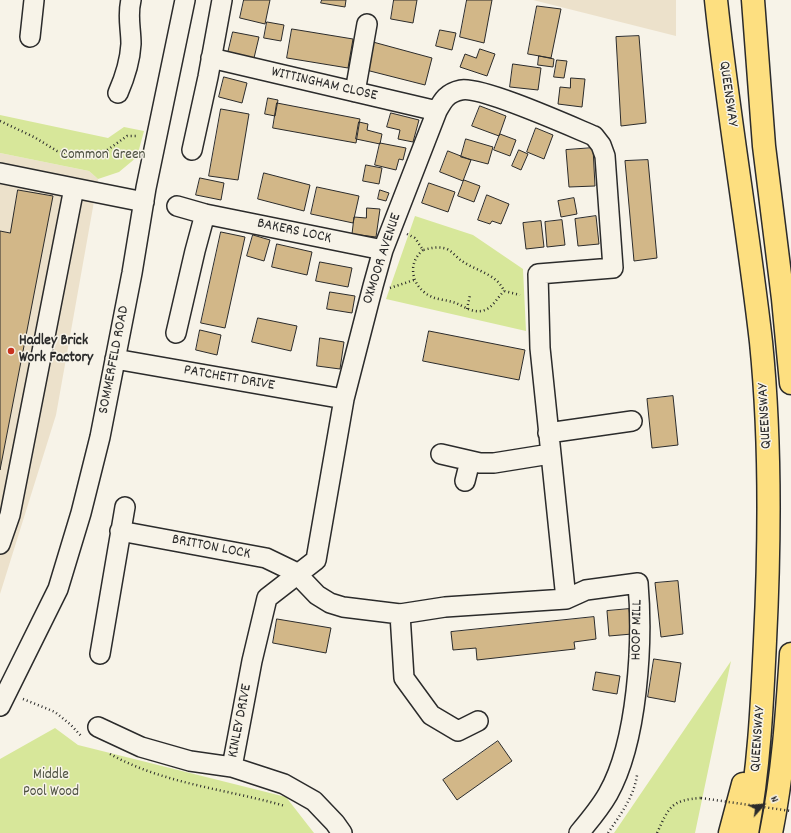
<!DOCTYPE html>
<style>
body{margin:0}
#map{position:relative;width:791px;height:833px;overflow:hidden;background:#f7f3e8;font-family:Dekko,sans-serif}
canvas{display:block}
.north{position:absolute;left:743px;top:785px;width:40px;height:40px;-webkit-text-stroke:3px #f7f3e8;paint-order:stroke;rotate:63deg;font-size:11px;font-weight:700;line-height:16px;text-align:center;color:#2b2b2b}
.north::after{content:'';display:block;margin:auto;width:14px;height:18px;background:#2b2b2b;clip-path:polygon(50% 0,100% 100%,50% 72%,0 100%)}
</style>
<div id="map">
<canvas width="791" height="833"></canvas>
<div class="north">N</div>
</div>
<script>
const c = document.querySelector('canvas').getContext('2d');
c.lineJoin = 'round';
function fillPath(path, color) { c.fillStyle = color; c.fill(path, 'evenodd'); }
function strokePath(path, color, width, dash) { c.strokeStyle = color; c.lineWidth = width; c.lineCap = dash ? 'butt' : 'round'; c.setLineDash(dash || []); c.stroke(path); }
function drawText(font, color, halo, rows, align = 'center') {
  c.font = font + ' Dekko,sans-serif'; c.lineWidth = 3; c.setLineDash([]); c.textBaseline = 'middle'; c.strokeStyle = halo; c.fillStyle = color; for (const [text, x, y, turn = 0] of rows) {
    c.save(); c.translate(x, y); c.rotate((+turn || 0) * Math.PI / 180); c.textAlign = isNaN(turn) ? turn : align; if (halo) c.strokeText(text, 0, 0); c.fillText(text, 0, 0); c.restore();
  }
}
const built = new Path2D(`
 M533,0H676V36Z
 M0,153L89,171L98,179L56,415L0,594Z`);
const green = new Path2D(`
 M0,115L108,138L124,127L144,131L137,157L119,172L98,179L89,171L0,153Z
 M415,216L473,235L523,269L526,331L386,299Z
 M731,661L695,833H614Z
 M55,728L78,745L286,797L314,833H0V759Z`);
const building = new Path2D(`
 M244,0H270L265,24L240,18Z
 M322,0H346L345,7L321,3Z
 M394,0H417L413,23L391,19Z
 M467,0H492L484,43L460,37Z
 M537,6L561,9L551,58L528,54Z
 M267,22L284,25L281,41L264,38Z
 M292,29L353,39L348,68L287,58Z
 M440,30L456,33L452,50L436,46Z
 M233,32L259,37L254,58L228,53Z
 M639,36L646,123L621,126L616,37Z
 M373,42L432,58L425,85L366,70Z
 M480,49L495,54L487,76L460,67L465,54L476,58Z
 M539,56L554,59L553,67L538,65Z
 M557,60L567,61L564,78L554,77Z
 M513,64L541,68L538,90L510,87Z
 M224,77L247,83L242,103L219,97Z
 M571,78L585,79L582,107L558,104L560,87L570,88Z
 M268,98L278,100L275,116L265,114Z
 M277,103L360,119L356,143L273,128Z
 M480,106L506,116L499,136L472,126Z
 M221,109L249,114L238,180L209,176Z
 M391,113L419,120L413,142L398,139L400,130L387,127Z
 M359,122L368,124L367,130L382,134L380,144L356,139Z
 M536,128L553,135L544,159L527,152Z
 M500,134L516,140L510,156L494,150Z
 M466,139L493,147L488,164L461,157Z
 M380,143L406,148L403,160L399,159L396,170L375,165Z
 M593,148L595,186L569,187L566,150Z
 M519,150L528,154L521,170L512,166Z
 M448,151L471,160L463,181L440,172Z
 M648,160L657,258L634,261L625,161Z
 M366,165L382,168L379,184L363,181Z
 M264,173L310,185L304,211L258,199Z
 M200,178L224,183L221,200L196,195Z
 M464,180L480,186L474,202L458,196Z
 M429,183L455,192L448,212L422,203Z
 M317,187L359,196L353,223L311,214Z
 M18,190L53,196L0,470V231L10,233Z
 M380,190L389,193L386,201L378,199Z
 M487,195L509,204L501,224L492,221L490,224L478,220Z
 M574,198L577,214L561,217L558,201Z
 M367,208L380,209L376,237L352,234L354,217L366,218Z
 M596,216L599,244L578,246L575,219Z
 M562,220L565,245L547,247L545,222Z
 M541,221L544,247L526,249L523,223Z
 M221,232L245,237L225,328L201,323Z
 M253,235L270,240L264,261L247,256Z
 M277,244L312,252L307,275L272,267Z
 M320,262L352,268L348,287L316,281Z
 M330,292L355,296L352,313L327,309Z
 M258,318L297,326L291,351L252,342Z
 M200,330L221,335L217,355L196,350Z
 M429,331L525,350L519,380L423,361Z
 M320,338L344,342L340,369L317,366Z
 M673,396L678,445L652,448L647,399Z
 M678,581L683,634L661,637L655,583Z
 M629,609L632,634L609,636L607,611Z
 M594,617L596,639L574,642L575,649L477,660L476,648L453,650L451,632Z
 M277,619L331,628L326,653L273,643Z
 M654,659L681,663L675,702L648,697Z
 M596,672L620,676L617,694L593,690Z
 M498,741L512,761L457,800L443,780Z`);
const path = new Path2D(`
 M0,121L34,137L57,151L79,156L106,151L127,136H138
 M407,234L415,238L423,250C431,248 439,246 447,249C453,252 457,258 462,261C476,271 497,274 504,291L520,295
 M423,250C406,264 412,288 432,297C439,300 448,300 456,303C465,307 474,314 485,310C493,307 498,297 504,291
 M390,288L414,280
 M467,309L470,295
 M23,699L55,712L71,725L82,737
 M110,754C164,784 226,789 285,806
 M608,833C620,815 634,797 637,775
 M657,833C669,807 671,800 701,798`);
const minor = new Path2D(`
 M30,37L34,0
 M211,58L437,111
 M355,92L367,24
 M118,93C125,77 130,62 131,44C131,28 127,16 131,0
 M192,150L208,77L222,0
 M0,173L74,188
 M177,206L205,214L383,250
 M176,333L195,251L205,214
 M115,359L344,399
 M548,433L632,421
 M441,454L480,463H494L550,454
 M465,481L470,461
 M120,531L266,558L295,572L317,595L330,603L343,607L400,614L445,607L566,599L586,590L638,583C643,642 638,741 608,794C600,808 590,820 579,833
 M0,544L10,515L74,188L144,202
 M400,614L404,678L431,715L458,731L478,721
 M100,654L125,507
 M0,706L58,589L81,513L100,437L132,273L146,188L185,0
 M98,727L141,747L190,761L232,767L284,784L314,801L335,823L342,833
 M232,767L252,661L267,598L316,560L344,399L373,286L383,250L437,111C443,100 447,93 461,90C481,86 570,126 594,136L601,145L605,156L613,268L538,274L540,348L566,599`);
const highway = new Path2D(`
 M716,0C728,114 748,228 761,342C771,441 770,541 765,641C762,705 759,770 747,833
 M753,0L764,146L783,299L791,383
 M730,833L743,784
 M771,833C783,774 787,714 791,654`);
const pathBridge = new Path2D(`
 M701,798L791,811`);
const markers = [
 [11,351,4,"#c8321e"]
];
const streetNames = [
 ["WITTINGHAM CLOSE",324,85,13],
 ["QUEENSWAY",727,94,82],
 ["BAKERS LOCK",294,232,12],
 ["OXMOOR AVENUE",383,259,-72],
 ["SOMMERFELD ROAD",115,360,-79],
 ["PATCHETT DRIVE",229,379,10],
 ["QUEENSWAY",766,416,-93],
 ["BRITTON LOCK",211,548,11],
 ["HOOP MILL",638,630,-89],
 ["KINLEY DRIVE",241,721,-79],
 ["QUEENSWAY",759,739,-86]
];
const parkNames = [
 ["Common Green",103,156],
 ["Middle",51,776],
 ["Pool Wood",51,793]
];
const poiNames = [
 ["Hadley Brick",19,342],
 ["Work Factory",19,359]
];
fillPath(built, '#ece1cb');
fillPath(green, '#d7e79a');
fillPath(building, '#d2b788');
strokePath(building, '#2b2b2b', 1);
strokePath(minor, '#2b2b2b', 22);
strokePath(highway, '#2b2b2b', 25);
strokePath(path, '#2b2b2b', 2.5, [1, 3]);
strokePath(minor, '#f7f3e8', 19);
strokePath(highway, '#fddf80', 22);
strokePath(pathBridge, '#2b2b2b', 2.5, [1, 3]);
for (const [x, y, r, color] of markers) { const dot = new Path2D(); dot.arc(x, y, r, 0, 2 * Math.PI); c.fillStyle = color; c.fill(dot); strokePath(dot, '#f7f3e8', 1.5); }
drawText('15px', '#2b2b2b', '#f7f3e8', streetNames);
drawText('15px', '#4d5141', '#f7f3e8', parkNames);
drawText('bold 15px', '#2b2b2b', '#f7f3e8', poiNames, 'left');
</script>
